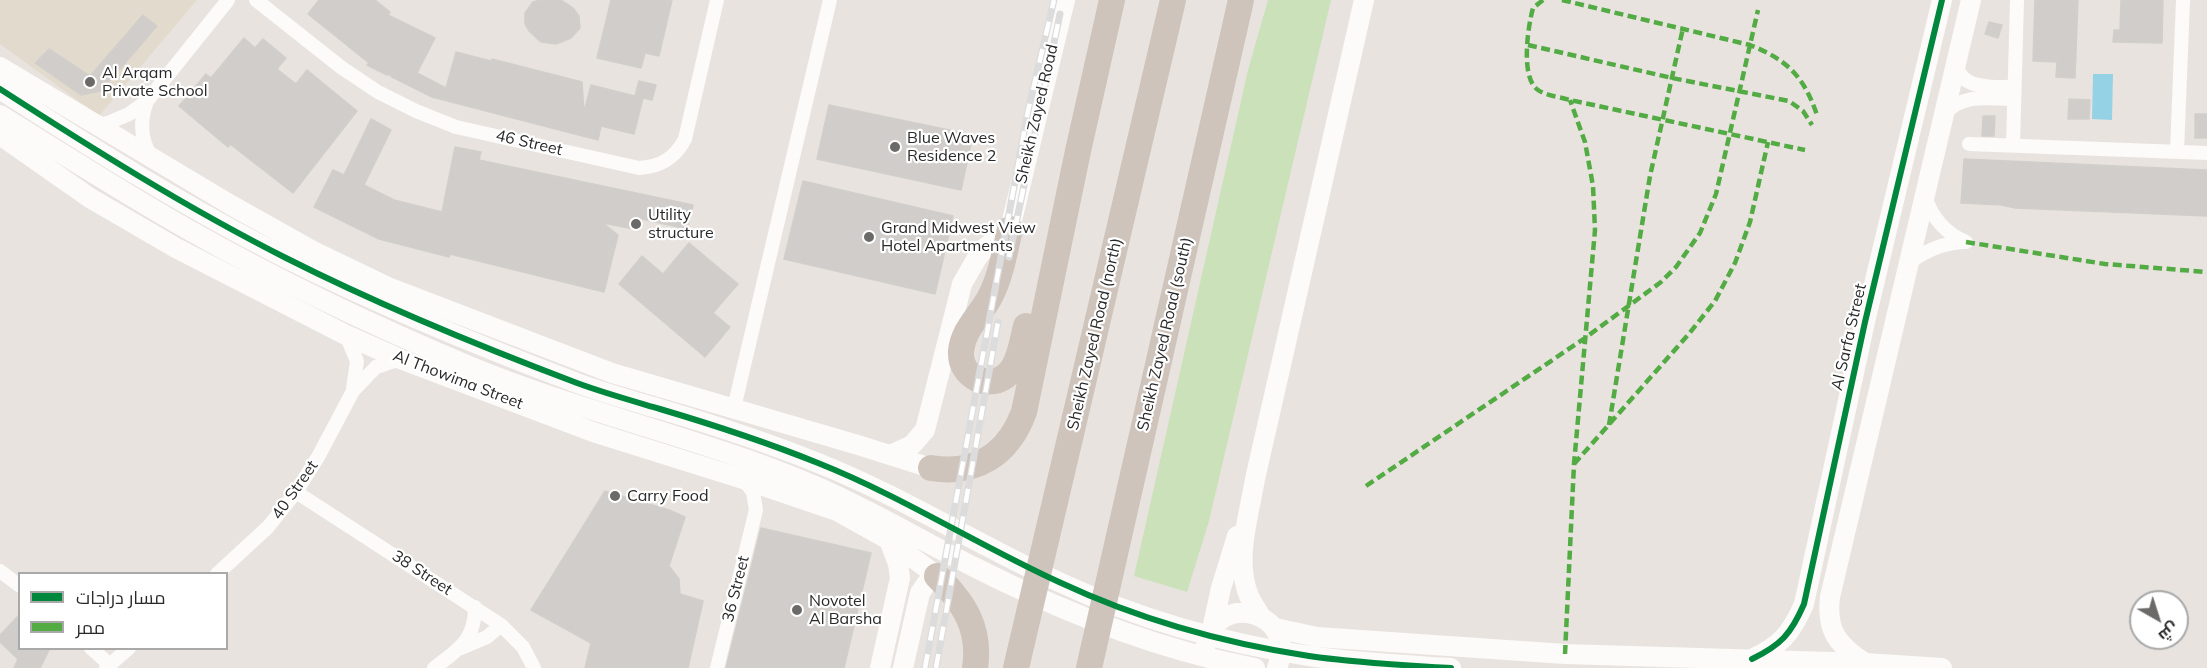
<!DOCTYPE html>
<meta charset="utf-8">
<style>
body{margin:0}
#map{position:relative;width:2207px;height:668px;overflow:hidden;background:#e8e3de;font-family:Mulish,Cairo,sans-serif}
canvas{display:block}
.legend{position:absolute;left:18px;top:572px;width:210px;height:78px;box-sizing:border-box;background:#fff;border:2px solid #a9a9a9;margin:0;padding:8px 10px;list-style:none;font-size:18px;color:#292929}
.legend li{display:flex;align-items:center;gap:12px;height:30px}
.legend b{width:30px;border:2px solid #a9a9a9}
.north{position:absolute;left:2129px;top:590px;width:60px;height:60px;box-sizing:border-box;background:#fff;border:2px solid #a9a9a9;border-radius:50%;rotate:141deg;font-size:16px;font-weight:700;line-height:24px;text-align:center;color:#292929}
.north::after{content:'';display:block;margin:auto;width:21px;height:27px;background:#6c6a68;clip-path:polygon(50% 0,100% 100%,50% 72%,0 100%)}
</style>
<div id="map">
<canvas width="2207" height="668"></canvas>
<ul class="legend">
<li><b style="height:8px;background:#00873e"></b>مسار دراجات</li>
<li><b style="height:8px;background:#53ab44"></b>ممر</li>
</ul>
<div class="north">ش</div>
</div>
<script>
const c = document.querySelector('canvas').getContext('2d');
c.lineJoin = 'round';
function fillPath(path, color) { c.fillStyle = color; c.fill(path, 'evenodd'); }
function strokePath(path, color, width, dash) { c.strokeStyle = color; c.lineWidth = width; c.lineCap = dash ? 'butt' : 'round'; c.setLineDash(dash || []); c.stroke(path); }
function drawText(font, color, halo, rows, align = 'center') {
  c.font = font + ' Mulish,sans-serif'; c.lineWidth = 4.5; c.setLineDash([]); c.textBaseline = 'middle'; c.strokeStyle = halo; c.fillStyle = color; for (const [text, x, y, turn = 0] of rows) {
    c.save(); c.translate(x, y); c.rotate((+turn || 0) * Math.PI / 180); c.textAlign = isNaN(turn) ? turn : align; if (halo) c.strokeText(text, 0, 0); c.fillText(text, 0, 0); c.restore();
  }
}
const education = new Path2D(`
 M0,0H197L99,116L0,44Z`);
const green = new Path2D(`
 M1268,0H1331L1209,521L1187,592L1134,576L1248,70Z`);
const water = new Path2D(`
 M2093,74H2113L2112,120L2092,119Z`);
const building = new Path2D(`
 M319,0H375L390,12L388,15L435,38L417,73L446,88L456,52L491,61L492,59L582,82L584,112L591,85L635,96L639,81L656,85L652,100L643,98L634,134L601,126L598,140L432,97L392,77L388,74L387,75L367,65L369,63L308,14Z
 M540,0H561L573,8L579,16L580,28L571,38L556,44L541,42L529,31L525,24V13L533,2Z
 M611,0H672L659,56L645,53L641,68L597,58Z
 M2035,0H2078L2075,78L2056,77L2057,62L2033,61Z
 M2121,0H2163L2162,43L2113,42L2114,30H2120Z
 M143,15L157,26L101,91L81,95L35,63L49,49L90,76Z
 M1989,22L2002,25L1998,38L1985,34Z
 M244,38L255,48L263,39L286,58L277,69L296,84L307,70L357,111L293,193L230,144L228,147L179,106L206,74L211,78Z
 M2069,99L2090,100L2089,119H2068Z
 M829,105L973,135L961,190L817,159Z
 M2195,114H2207V138H2195Z
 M1983,116H1995L1994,136H1982Z
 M371,119L391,130L364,185L394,200L442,212L455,147L481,152L479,160L693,205L687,229L642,219L639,230L603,223L618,235L604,292L450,254L449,257L379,239L314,207L333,170L344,175Z
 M1964,159L2207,170V216L2015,208L2002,205L1961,203Z
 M803,181L953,216L935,294L784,259Z
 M689,243L738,284L713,313L730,327L705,357L619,284L642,256L663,274Z
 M605,491L669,510L685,517L669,566L679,579L680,594L703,601L688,668H585L591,643L531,610Z
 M761,528L871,553L844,668H726Z
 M20,614V648H50L40,668H14L18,659L0,642V635Z`);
const street = new Path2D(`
 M256,0L342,68L378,92L416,111L456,127L639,168C661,167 675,158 685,139L717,0
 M1957,62C1957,90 1994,87 2014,87
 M147,101C140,120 140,139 151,156
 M1945,114C1961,93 1989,99 2013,99
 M97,125L108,123L129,114L147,101L228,0
 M1969,144L2207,153
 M2013,145L2017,0
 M2177,152L2183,0
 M1925,196C1932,218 1945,233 1966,242
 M1909,263C1926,250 1943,243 1964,242
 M346,335L357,361L353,389
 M734,408L830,0
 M296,492L501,625L523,647L534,668
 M0,571L20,586
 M217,574L268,527L296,492L318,457L353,391L376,367L400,359
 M91,648L110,665
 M461,648L487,637L501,625
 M106,668L129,648
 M434,668C458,650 475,641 475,607
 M717,668L756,510L753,492L744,480`);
const secondary = new Path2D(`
 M0,67L231,205L313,251L388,287L612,373L858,445L931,468
 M0,89C93,149 187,208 286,258C381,306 479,346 577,383C604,393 633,401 660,409C714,425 766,442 818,463C901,496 978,545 1059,582C1138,619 1223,643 1309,656C1356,663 1403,665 1451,668
 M0,115C63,154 125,194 189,230C279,281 374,326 469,366C582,413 703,438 815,486C871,510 922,541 976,568C1063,612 1158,650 1255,668
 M0,135L90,198L176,248L346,335L400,359L593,432L743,479L837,511L889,540L937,576L926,584L920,593L903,668
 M890,455L912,445L925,430L962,284L977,258L986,247L1010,229L1065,0
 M1261,617C1257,610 1252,603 1249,596C1234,560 1249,516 1255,479L1364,0
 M1275,628L1317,637L1565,654L1865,663L1942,668
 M1212,629L1221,588L1237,536
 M1206,645C1215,590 1300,611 1277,668
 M1752,659C1781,645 1791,634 1804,604L1865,322L1942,0
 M1865,663C1837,645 1826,630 1830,597L1971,0
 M880,668L900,578L898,564L889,540`);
const highway = new Path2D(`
 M1010,229C1005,251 1001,275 991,295C981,315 963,329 961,351C959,377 990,392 1009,373C1020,362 1022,341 1026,326
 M931,468C976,475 1008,455 1024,412L1078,151L1112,0
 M937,576C964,603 981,628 975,668
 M1016,668L1173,0
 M1089,668L1241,0`);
const rail = new Path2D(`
 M1009,257L1060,14
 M925,668L1028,111L1054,0
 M936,668L998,322`);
const quiet = new Path2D(`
 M1543,0L1533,8C1528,26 1520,78 1538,90C1547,96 1560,97 1570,100L1805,150
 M1562,0L1750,45C1788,60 1804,77 1817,115
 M1528,45L1672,78L1789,101L1803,111L1812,125
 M1966,242L2105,264L2207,272
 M1609,425L1650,176L1683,28
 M1574,464L1688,335L1715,301L1735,263L1750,222L1768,142
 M1366,486L1585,338L1661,282L1676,267L1700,233L1716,194L1758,10
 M1565,654L1574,464L1595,230L1593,186L1585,142L1570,100`);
const cycleway = new Path2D(`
 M0,89C93,149 187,208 286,258C381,306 479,346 577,383C604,393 633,401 660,409C714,425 766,442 818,463C901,496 978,545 1059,582C1138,619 1223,643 1309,656C1356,663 1403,665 1451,668
 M1752,659C1781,645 1791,634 1804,604L1865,322L1942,0`);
const markers = [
 [90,82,6,"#6c6a68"],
 [895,147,6,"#6c6a68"],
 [636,224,6,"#6c6a68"],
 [869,237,6,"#6c6a68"],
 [615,496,6,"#6c6a68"],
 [797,610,6,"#6c6a68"]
];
const poiNames = [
 ["Al Arqam",102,73],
 ["Private School",102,91],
 ["Blue Waves",907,138],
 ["Residence 2",907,156],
 ["Utility",648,215],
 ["structure",648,233],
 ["Grand Midwest View",881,228],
 ["Hotel Apartments",881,246],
 ["Carry Food",627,496],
 ["Novotel",809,601],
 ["Al Barsha",809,619]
];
const streetNames = [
 ["Sheikh Zayed Road",1037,114,-77],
 ["46 Street",529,143,13],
 ["Sheikh Zayed Road (north)",1095,334,-77],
 ["Sheikh Zayed Road (south)",1165,334,-77],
 ["Al Sarfa Street",1849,337,-77],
 ["Al Thowima Street",458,380,21],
 ["40 Street",295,490,-55],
 ["38 Street",422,573,33],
 ["36 Street",736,589,-76]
];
fillPath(education, '#e2dbcd');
fillPath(green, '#cae1b9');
fillPath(water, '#95d2e6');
fillPath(building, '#d0cdca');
strokePath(building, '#d2cfcb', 1.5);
strokePath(street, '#fcfbfa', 14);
strokePath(secondary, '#fcfbfa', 20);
strokePath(highway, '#cec4bc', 26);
strokePath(rail, '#dddcdd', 7);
strokePath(rail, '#fff', 4.5, [14]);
strokePath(quiet, '#53ab44', 4.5, [9, 4.5]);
strokePath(cycleway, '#00873e', 6);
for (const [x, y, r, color] of markers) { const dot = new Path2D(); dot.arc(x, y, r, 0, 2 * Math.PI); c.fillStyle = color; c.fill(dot); strokePath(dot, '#fff', 2); }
drawText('16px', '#292929', '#fff', poiNames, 'left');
drawText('16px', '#292929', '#fff', streetNames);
</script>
